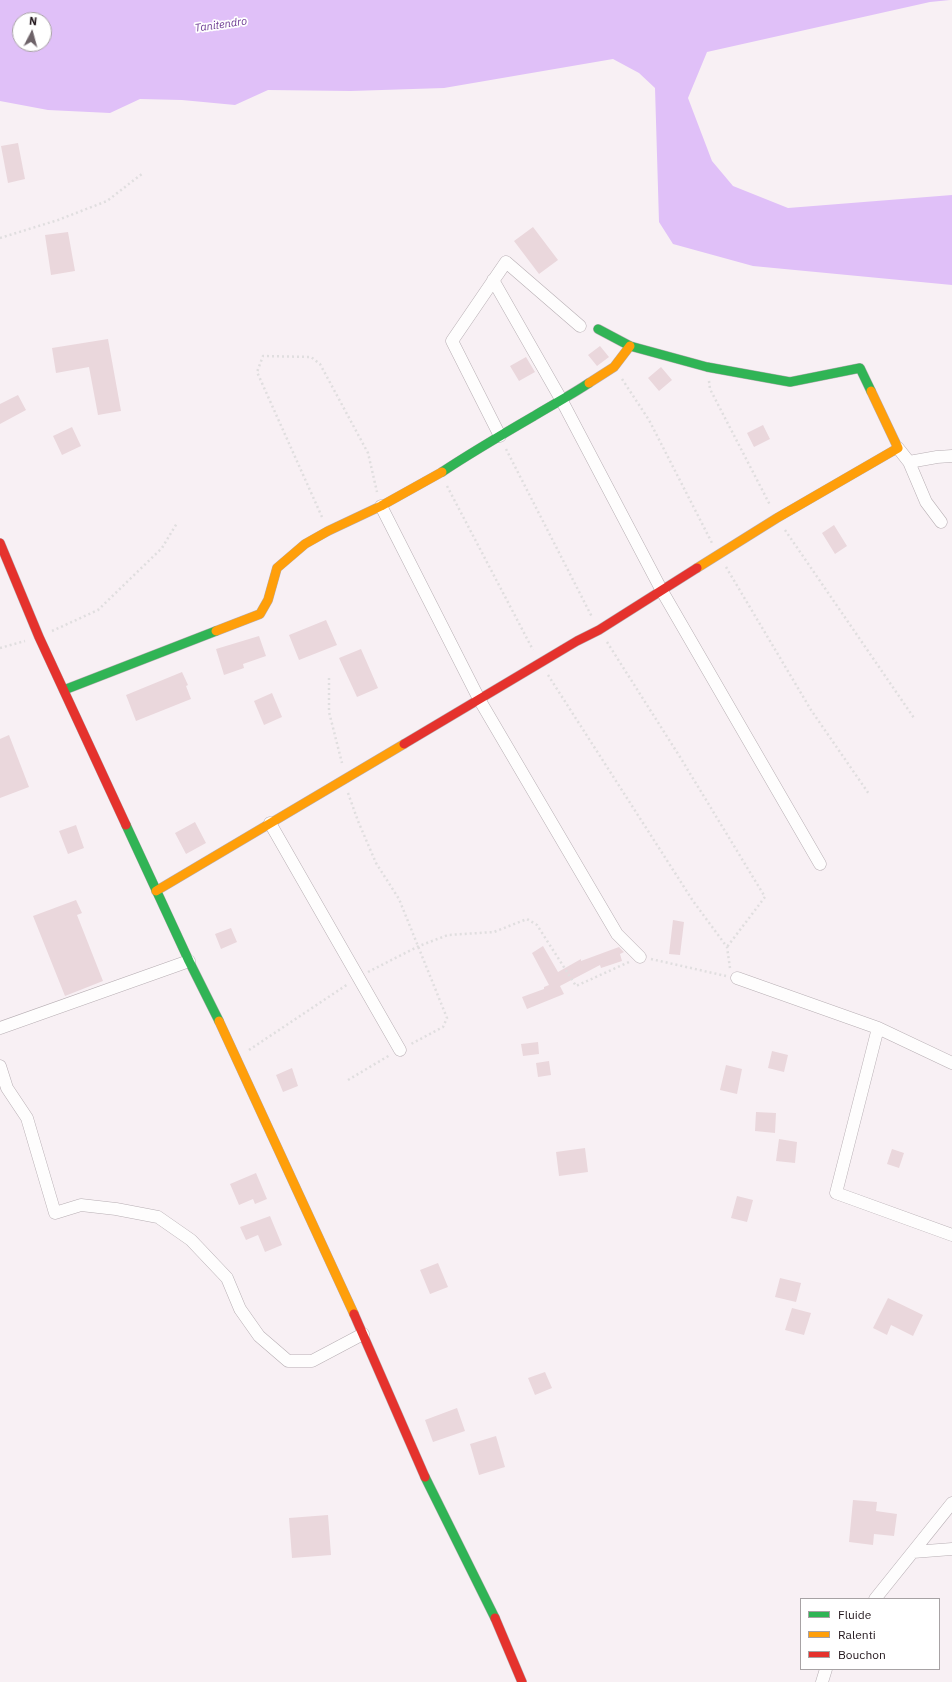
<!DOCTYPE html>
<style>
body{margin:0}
#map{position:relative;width:952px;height:1682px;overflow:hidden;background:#f8f0f4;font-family:"IBM Plex Sans",sans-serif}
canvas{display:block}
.legend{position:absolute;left:800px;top:1598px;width:140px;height:72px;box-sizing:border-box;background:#fff;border:1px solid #a7a2a4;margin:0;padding:5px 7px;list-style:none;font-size:12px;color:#22161c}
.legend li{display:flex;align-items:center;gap:8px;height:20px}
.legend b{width:20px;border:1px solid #a7a2a4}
.north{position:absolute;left:12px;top:12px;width:40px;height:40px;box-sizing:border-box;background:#fff;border:1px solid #a7a2a4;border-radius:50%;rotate:6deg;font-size:11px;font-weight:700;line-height:16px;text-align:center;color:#22161c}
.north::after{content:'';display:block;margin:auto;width:14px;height:18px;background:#6d6268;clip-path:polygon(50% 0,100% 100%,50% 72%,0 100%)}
</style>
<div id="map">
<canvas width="952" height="1682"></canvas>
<ul class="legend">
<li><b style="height:5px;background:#30b455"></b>Fluide</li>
<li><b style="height:5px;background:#ff9f0a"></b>Ralenti</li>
<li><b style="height:5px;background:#e5322d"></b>Bouchon</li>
</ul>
<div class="north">N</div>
</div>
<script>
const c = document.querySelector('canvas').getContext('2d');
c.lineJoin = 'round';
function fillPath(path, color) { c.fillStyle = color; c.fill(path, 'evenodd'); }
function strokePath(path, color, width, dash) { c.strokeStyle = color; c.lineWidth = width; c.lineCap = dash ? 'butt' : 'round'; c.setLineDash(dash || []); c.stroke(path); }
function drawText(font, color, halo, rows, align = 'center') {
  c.font = font + ' "IBM Plex Sans",sans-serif'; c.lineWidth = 3.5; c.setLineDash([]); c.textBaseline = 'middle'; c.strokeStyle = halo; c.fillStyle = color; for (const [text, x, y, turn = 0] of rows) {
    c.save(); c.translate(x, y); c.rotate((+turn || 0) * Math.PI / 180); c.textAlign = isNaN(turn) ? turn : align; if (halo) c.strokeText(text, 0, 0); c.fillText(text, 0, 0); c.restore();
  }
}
const water = new Path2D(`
 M0,0H950L930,2L707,52L688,98L712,161L733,186L788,208L952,195V285L753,266L673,244L659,222L655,88L639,73L613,59L444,88L351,91L268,90L235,105L182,100L140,99L110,113L48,110L0,101ZM20,20H44V44H20Z`);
const building = new Path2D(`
 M18,143L25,179L8,183L1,146Z
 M533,227L558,260L539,274L514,241Z
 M68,232L75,271L51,275L45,235Z
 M108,339L121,411L98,415L89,367L56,373L52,348Z
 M600,346L609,357L597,366L588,355Z
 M526,357L535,372L519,381L510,366Z
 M661,367L672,380L659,391L648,378Z
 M18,395L26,410L0,424V404Z
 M763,425L770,439L754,447L747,433Z
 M72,427L81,446L62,455L53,436Z
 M834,525L847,546L835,554L822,533Z
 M326,620L337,645L299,660L289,635Z
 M259,636L266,656L243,664L244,668L224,675L216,649Z
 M361,649L378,688L357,697L339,658Z
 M182,672L188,685L186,686L191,699L136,721L126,695Z
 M272,693L282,717L264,725L254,701Z
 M9,735L29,787L0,798V739Z
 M195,822L206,843L186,854L175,833Z
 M76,825L84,848L68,854L59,831Z
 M76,900L82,913L77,915L103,981L65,996L33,916Z
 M673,920L684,922L680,955L669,954Z
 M231,928L237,942L221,949L215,934Z
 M543,946L558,972L581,959V961L619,947L624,952L620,954L622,961L601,968L600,965L560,986L564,994L527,1009L522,997L544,989V987L549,985L532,953Z
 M538,1042L539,1054L523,1056L521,1044Z
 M772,1051L788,1055L784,1072L768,1068Z
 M549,1061L551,1075L538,1077L536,1063Z
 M726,1065L742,1069L737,1094L720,1090Z
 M292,1068L298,1086L283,1092L276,1075Z
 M756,1112L776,1113L775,1133L755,1131Z
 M779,1139L797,1142L795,1163L776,1161Z
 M585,1148L588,1172L559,1176L556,1152Z
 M892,1149L904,1153L899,1168L887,1164Z
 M256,1173L267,1199L255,1204L253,1199L239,1205L230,1184Z
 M737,1196L753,1200L747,1222L731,1218Z
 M270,1216L282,1245L265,1252L258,1235L246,1240L240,1227Z
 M438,1263L448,1287L430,1294L420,1270Z
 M780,1278L801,1283L796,1302L775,1297Z
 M888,1298L923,1315L913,1336L891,1325L887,1335L873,1328Z
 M792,1308L811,1313L804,1335L785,1330Z
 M545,1372L552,1388L535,1395L528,1378Z
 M457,1408L465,1431L433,1442L425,1420Z
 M496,1436L505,1467L479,1475L470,1444Z
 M853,1500L877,1502L876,1511L897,1514L894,1536L874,1534L873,1545L849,1542Z
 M328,1515L331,1555L292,1558L289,1518Z`);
const path = new Path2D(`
 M0,238L58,220L107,201L143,173
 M622,379L649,420L712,543
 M709,381L710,389L770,505
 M506,449L592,617
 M447,486L533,650
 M322,517L257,372L263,356L311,357L320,364L368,453L377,492
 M785,530L914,718
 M726,567L811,710L869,794
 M52,631L98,610L162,548L177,523
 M607,642L680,757L765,897L727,947
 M0,648L25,641
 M548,675L693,901L727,947L730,968
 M329,678V712L342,763
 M348,793L358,821L376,863L399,899L447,1018L443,1027L411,1044
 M651,959L726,976
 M368,972L419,946L448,935L494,932L527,919L537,925L576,986L629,962
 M249,1050L348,984
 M348,1080L390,1055`);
const street = new Path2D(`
 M493,280L562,401L662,591L820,864
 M500,436L452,341L506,262L580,326
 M898,448L909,462L937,457L952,456
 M909,462L926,502L941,522
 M381,506L479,699L617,934L640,957
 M270,823L400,1050
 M737,978L878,1028L952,1063
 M0,1028L189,961
 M878,1028L836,1193L952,1235
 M0,1066L7,1088L27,1118L55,1213L81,1205L116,1209L158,1217L191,1240L227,1278L240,1309L259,1336L288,1361H312L363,1334
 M913,1552L952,1549
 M875,1599L952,1503
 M822,1682L826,1669`);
const fast = new Path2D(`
 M598,329L630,346L707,367L790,382L860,368L871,391
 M442,472C472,452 503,434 534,416C552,405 571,395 589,383
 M64,690L216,631
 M126,825L189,961L219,1021
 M425,1477L495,1618`);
const slow = new Path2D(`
 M589,383L614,367L630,346
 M697,568L777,518L898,448L871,391
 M216,631L260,614L268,600L277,568L305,544L328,531L381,506L442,472
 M156,891L404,744
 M219,1021L354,1314`);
const jam = new Path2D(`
 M0,543L39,637L126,825
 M404,744L577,641L599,630L697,568
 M354,1314L425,1477
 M495,1618L522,1682`);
const waterNames = [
 ["Tanitendro",221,25,-8]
];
fillPath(water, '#e0c0f8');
fillPath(building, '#ead7dc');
strokePath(street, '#b7aeb3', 13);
strokePath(fast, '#b7aeb3', 10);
strokePath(slow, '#b7aeb3', 10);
strokePath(jam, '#b7aeb3', 10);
strokePath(path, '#e0dedf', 2.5, [2, 3]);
strokePath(street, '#fefdfd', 12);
strokePath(fast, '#30b455', 9);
strokePath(slow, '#ff9f0a', 9);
strokePath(jam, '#e5322d', 9);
drawText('italic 11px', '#6c3992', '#fff', waterNames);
</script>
